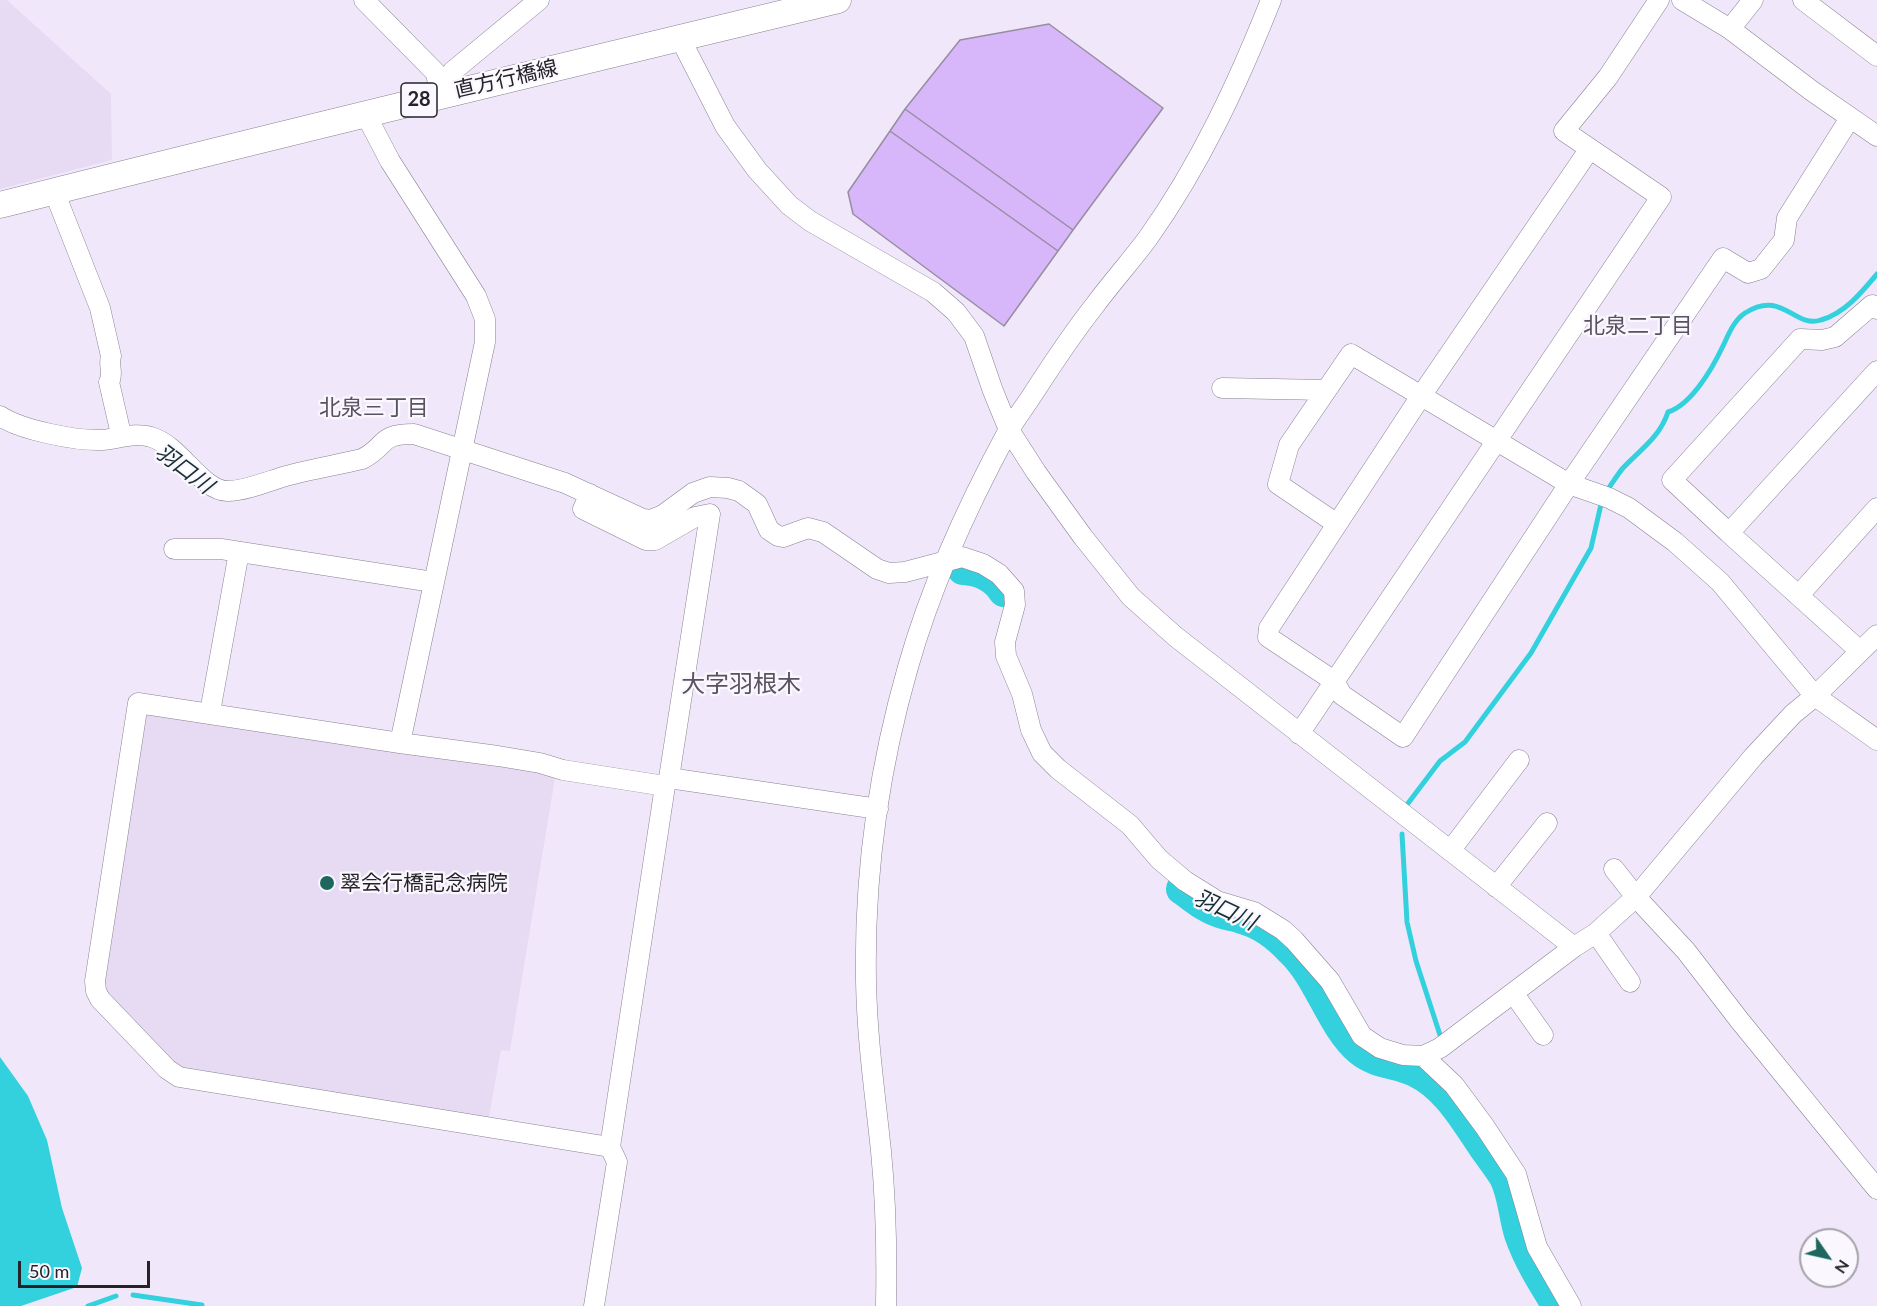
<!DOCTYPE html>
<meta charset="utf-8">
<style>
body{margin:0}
#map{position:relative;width:1877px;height:1306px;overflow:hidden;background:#f0e8fa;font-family:Lato,sans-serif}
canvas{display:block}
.north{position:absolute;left:1799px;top:1228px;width:60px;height:60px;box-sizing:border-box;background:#fbf7ff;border:2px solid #a5a2a9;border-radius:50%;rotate:124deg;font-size:16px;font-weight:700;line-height:24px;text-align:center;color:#252228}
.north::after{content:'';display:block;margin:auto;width:21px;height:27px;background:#1d675f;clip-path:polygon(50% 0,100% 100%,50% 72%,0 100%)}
.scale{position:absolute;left:18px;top:1261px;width:132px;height:27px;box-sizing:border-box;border:3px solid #252228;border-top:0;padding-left:8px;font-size:18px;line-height:21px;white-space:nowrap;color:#252228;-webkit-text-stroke:4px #fbf7ff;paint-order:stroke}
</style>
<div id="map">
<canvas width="1877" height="1306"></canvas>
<div class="north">N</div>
<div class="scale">50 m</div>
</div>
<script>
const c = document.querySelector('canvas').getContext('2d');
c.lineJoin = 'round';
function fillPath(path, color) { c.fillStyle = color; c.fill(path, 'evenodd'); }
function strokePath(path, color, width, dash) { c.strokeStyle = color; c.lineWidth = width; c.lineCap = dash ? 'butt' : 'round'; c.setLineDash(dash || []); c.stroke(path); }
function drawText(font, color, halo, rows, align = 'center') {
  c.font = font + ' Lato,"Noto Sans JP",sans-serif'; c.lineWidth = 4.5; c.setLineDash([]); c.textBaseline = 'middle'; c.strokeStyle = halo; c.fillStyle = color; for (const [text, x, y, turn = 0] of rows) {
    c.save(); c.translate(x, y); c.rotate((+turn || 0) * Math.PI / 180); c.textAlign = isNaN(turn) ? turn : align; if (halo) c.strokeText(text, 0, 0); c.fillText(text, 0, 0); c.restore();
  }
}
const built = new Path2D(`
 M0,0H7L111,94L112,160L0,189Z
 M152,710L524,763L555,778L510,1051L501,1050L488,1122L179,1071L102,990L142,714Z`);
const water = new Path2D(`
 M0,1057L28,1096L47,1140L62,1208L82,1268L77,1287L21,1306H0Z`);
const stream = new Path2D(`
 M1606,492C1612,484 1617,475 1623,468C1640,450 1660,437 1668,412C1691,405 1712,369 1722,348C1728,336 1733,321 1745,313C1783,289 1794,329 1821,320C1845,313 1862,292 1877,274
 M1406,806L1440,761L1465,742L1531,653L1591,548L1602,500
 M1402,834L1407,922L1416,961L1440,1035
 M133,1295L202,1305
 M88,1306L116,1296`);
const river = new Path2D(`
 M963,569C980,570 995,577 1004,591
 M1182,889C1194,897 1206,908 1220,912C1227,915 1235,915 1242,918C1261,923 1278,936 1291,950C1320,977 1331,1025 1360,1050C1377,1064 1397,1062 1415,1071C1447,1086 1465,1119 1484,1147C1491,1157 1499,1167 1505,1177C1514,1195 1514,1215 1520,1234C1529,1260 1543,1282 1558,1306`);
const building = new Path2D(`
 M1049,24L1163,108L1073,230L905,109L960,40Z
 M905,109L1073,230L1058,251L890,131Z
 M890,131L1058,251L1004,326L853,214L848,192Z`);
const minor = new Path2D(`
 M364,0L436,73L440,94
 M1682,0L1730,29L1812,91L1877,136
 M1803,0L1877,56
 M1730,29L1753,0
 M680,38L725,126L757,170L789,205L810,221L933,292L956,312L974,336L993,391L1009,430L1036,472L1083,537L1131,597L1176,637L1574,947
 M440,94L453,71L539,0
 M366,115L390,161L476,296L485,319V342L400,743
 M1589,150L1421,396L1269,628L1268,637L1334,681L1342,695L1403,737L1569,484L1723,258L1748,273L1761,269L1784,240L1787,218L1850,118
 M54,191L100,308L111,356C108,366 114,373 109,382L120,430
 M1222,388L1326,390
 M0,416C21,430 76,441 102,440C118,439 135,432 151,437C180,445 202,492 228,491C245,491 269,481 286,476C311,469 337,465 362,459C388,446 377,434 414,434L565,483L643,519L651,520L663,515L693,493L710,487L728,488L739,491L757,504L769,530L778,536L783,537L808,528L823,532L877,569L889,573L905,572L962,557L983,564L999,574L1014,591L1015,605L1005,642L1006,656L1022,694L1031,730L1042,753L1058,769L1130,825L1159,859L1185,881L1217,901L1254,912L1283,930L1294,940L1330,981L1362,1036L1380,1048L1403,1055L1423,1056L1440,1048L1574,947L1596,933L1636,897L1753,757L1793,714L1815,696L1877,635
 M590,494L583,509L646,540H655L695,517L710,514L669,778L665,786L610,1147
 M1337,524L1278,484L1289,445L1351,354L1569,484L1609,498L1629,508L1675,542L1720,582L1815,696L1877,740
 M1729,533L1672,480L1800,339L1822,340L1835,337L1872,305L1877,309
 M174,549H221L433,582
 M1799,595L1877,508
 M1860,651L1729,533L1877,371
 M210,712L239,552
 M1299,734L1661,197L1564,131L1608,77L1659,0
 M669,778L878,809
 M1450,851L1519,760
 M1614,869L1636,897L1686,951L1740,1021L1877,1189
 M1496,887L1547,823
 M1596,933L1630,982
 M1514,994L1543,1035
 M1423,1056L1454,1085L1485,1127L1516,1174L1537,1247L1571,1306
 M594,1306L617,1162L610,1147L179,1077L167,1069L100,999L96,991L95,981L138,703L400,743L498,756L540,763L563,770L665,786
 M886,1306C887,1254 886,1202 881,1151C875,1094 867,1038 866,981C864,876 879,768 908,667C931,586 967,507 1007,433C1014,421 1023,409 1031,397C1051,366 1072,334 1095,305C1112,282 1131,261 1148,238C1200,165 1238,83 1271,0`);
const major = new Path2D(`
 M0,205C279,134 559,67 838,0`);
const markers = [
 [327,883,8,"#1d675f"]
];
const shields = [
 [419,100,36]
];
const shieldNames = [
 ["28",419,100]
];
const streetNames = [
 ["直方行橋線",506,79,-13]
];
const poiNames = [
 ["翠会行橋記念病院",340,883]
];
const neighbourhoodNames = [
 ["北泉二丁目",1638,326],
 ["北泉三丁目",374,408]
];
const waterNames = [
 ["羽口川",184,469,37],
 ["羽口川",1225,910,25]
];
const quarterNames = [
 ["大字羽根木",741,684]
];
fillPath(built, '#e7dbf4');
fillPath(water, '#33d1de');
strokePath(stream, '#33d1de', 5);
strokePath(river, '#33d1de', 32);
fillPath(building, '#d7b6fa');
strokePath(building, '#968e9f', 1.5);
strokePath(minor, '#898192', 21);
strokePath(major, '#898192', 27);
strokePath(minor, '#fff', 20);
strokePath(major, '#fff', 26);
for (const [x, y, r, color] of markers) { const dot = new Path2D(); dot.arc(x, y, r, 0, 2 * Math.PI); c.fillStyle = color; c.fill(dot); strokePath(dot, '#fbf7ff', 2); }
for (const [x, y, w] of shields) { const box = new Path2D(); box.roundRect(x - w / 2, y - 17, w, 34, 4.5); c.fillStyle = '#fbf7ff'; c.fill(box); strokePath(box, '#252228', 1.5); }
drawText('bold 20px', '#252228', null, shieldNames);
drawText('21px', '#252228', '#fbf7ff', streetNames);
drawText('21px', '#252228', '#fbf7ff', poiNames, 'left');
drawText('22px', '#595261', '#fbf7ff', neighbourhoodNames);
drawText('italic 22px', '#152e30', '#fbf7ff', waterNames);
drawText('24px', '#595261', '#fbf7ff', quarterNames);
</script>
